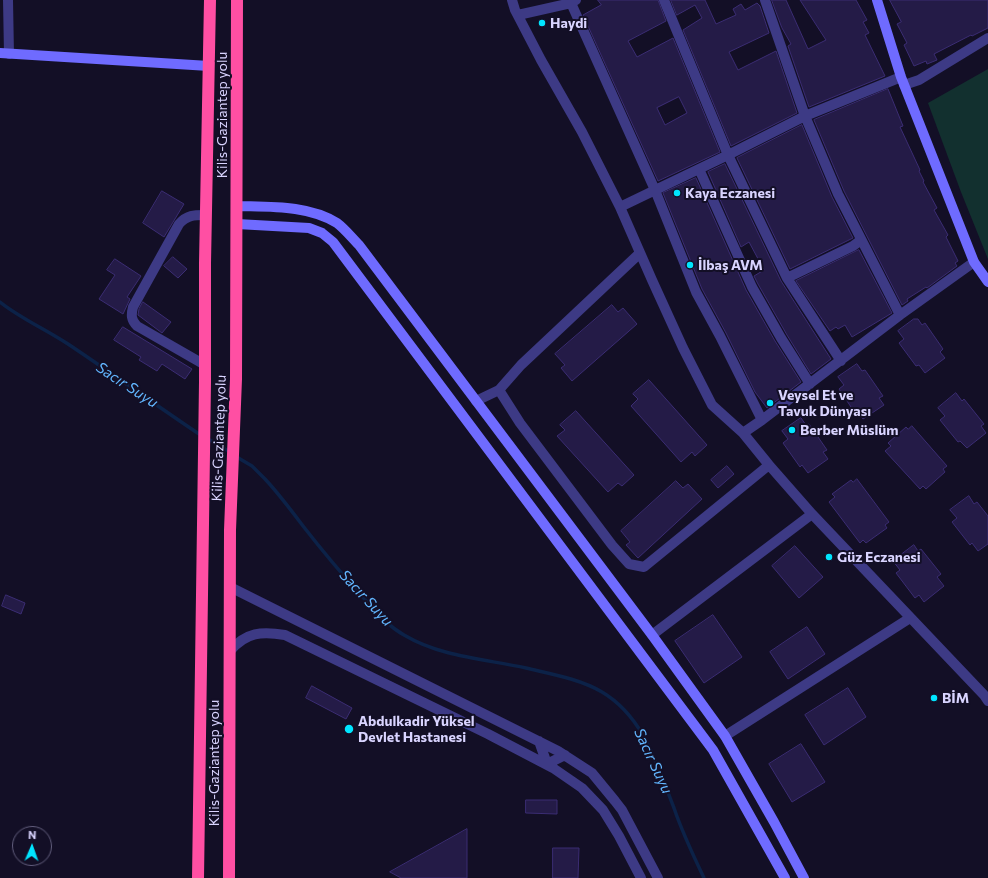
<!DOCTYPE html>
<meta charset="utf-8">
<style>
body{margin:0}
#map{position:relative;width:988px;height:878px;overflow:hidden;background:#130f26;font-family:Commissioner,sans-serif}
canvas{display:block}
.north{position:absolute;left:12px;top:826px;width:40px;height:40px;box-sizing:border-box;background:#130f26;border:1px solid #625e7d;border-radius:50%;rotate:2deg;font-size:11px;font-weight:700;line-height:16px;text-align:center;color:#d9d4ff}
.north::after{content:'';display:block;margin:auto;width:14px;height:18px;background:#00e5ff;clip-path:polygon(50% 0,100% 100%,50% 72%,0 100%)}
</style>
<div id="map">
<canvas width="988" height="878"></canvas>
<div class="north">N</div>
</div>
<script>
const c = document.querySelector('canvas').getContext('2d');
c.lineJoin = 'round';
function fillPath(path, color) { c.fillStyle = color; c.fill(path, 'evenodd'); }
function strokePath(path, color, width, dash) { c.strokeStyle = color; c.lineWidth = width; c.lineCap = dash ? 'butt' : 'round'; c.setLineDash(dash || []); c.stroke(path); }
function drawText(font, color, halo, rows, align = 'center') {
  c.font = font + ' Commissioner,sans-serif'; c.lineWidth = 4; c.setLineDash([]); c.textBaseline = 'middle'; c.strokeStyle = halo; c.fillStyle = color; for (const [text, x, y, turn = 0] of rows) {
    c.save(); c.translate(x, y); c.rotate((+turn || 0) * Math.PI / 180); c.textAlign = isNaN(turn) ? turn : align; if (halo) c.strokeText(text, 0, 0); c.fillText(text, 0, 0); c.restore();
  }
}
const green = new Path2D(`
 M988,69V259L961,192L928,103Z`);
const stream = new Path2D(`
 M0,302C20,318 45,329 68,344C113,374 157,406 202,436
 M208,439L230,452
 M235,456L252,466L265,479C279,494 291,510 303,526C321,549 340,572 360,594C374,609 386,625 404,635C441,657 485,659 526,668C551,674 580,679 602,692C644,717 657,765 674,808C682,832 693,855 704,878`);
const building = new Path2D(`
 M598,0H658L666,21L628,41L637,57L673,38L720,152L658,181L583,15L601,5ZM679,97L687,113L665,125L657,108Z
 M671,0H705L716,24L736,15L733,9L741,4L745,10L757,3L760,6L769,33L729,52L738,70L776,51L797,113L731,146L683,30L702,18L695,5L677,15Z
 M772,0H786L808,49L826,40L800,0H856L867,20L863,22L869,33L865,35L885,76L809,107L788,46L791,44L782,28Z
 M890,0H988V28L972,36L971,35L934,54L937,60L927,64L926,61L914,66L904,45L907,43L897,24L901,22Z
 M888,89L903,126L900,127L920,170L919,171L924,181L923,182L937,208L934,210L948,235L946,237L958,261L955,263L957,266L927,288L926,287L907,299L908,301L902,305L844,191L814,120Z
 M802,125L832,197L853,238L790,269L737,158Z
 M725,164L781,281L831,359L811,374L787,335L758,284L754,276L764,270L749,242L741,247L708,172Z
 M696,178L746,290L775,341L801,382L767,408L755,392L726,333L702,289L663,193Z
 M162,191L184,204L164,237L143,223Z
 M859,250L892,313L852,337L845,325L838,329L836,327L830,331L796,281Z
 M173,257L187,269L178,278L164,266Z
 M115,259L141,276L127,297L130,299L123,314L99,299L115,275L107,270Z
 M143,302L171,322L162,333L138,315L139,309Z
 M612,305L618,312L623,308L637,324L572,381L561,368L565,365L555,354Z
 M914,319H918L922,325L925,323L943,349L940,352L945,358L925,373L919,365L916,366L899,343L904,339L898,331Z
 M123,327L192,369L185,379L162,364L157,371L139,360L141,357L114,340Z
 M857,364L862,371L865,370L883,396L879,398L884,405L863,419L858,411L855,413L839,389L844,385L838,377Z
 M649,380L707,445L695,456L692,452L681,462L631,406L638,399L633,394Z
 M956,393L962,401L964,399L984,424L981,426L986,433L967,448L960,441L958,442L940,420L945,416L938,408Z
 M576,411L634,475L622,486L618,483L608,492L557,436L565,430L560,425Z
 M801,418L806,425L809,424L827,450L823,452L828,459L808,473L802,465L800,467L783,443L788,439L782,431Z
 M912,426L947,466L943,469L945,472L926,489L923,486L920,489L885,451L891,446L888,443L906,427L908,429Z
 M727,466L734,474L718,488L711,480Z
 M857,479L889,522L885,525L887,528L866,543L863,540L860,543L829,502L835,497L832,494L851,480L853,482Z
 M676,481L683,488L688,484L702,499L638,558L626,545L630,542L621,531Z
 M969,496L974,504L977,502L988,516V544L978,551L972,543L970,545L952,522L957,518L950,510Z
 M914,545L918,551L921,549L941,574L937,577L944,586L924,602L919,595L915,598L896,573L900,570L893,561Z
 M795,546L823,577L799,598L772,566Z
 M6,595L25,603L21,614L2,606Z
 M713,615L742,657L704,683L675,641Z
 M807,627L825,654L788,679L770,652Z
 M312,686L352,708L346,719L306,698Z
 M848,688L866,717L824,745L805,715Z
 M801,744L825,782L792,802L769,764Z
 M526,800H557V814L526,813Z
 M467,829V878H401L390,872Z
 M553,848H579L578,878H553Z`);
const street = new Path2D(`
 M8,0L9,54
 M512,0L515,10L541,60L582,132L620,207L652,280L683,348L712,405L743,433L769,465L812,514L984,695L988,701
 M664,0L728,155L787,278L841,361
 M765,0L805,116L838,194L900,315
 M571,3L655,190L696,292L720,336L762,420
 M518,15L571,3L576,0
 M904,85L919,80L988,38
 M699,169L752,287L781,338L810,384
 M620,207L728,155L805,116L901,77
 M787,278L853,246L861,240
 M205,365L137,326C131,320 131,315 133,307L179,224C187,215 194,215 205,215
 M499,390L520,423L612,545L629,564L644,567L769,465
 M476,401L499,390L521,365L640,253
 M743,433L762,420L900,315L974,262
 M230,587L558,751L592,773L615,801L622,810L658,878
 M652,635L812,514
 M230,651C246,632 262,631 285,635L488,734L553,768L582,788L603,810L619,836L641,878
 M725,736L910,618
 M539,741L547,764L565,755`);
const secondary = new Path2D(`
 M877,0L901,77L974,262L988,282
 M0,53L209,66
 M237,206C270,207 308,205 337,223C345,229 352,238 359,245L652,635L725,736L774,822L804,878
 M237,224L309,228L322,233L333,242L713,750L785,878`);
const highway = new Path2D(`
 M198,878L205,382V263L210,0
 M229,878L230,530L236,379L237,0`);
const markers = [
 [542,23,4,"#00e5ff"],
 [677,193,4,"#00e5ff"],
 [690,265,4,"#00e5ff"],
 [770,403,4,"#00e5ff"],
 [792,430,4,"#00e5ff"],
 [829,557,4,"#00e5ff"],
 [934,698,4,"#00e5ff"],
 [349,729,5,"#00e5ff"]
];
const poiNames = [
 ["Haydi",550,23],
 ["Kaya Eczanesi",685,193],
 ["İlbaş AVM",698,265],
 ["Veysel Et ve",778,395],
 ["Tavuk Dünyası",778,411],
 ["Berber Müslüm",800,430],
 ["Güz Eczanesi",837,557],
 ["BİM",942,698],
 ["Abdulkadir Yüksel",358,721],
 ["Devlet Hastanesi",358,737]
];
const streetNames = [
 ["Kilis-Gaziantep yolu",222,115,-90],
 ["Kilis-Gaziantep yolu",219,438,-88],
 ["Kilis-Gaziantep yolu",214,763,-90]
];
const waterNames = [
 ["Sacır Suyu",127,385,33],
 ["Sacır Suyu",366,598,47],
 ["Sacır Suyu",653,761,65]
];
fillPath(green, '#12302f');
strokePath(stream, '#0c2248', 3.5);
fillPath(building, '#241b47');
strokePath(building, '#3b2d73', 1);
strokePath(street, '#3d3a85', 10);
strokePath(secondary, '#6f6bff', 10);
strokePath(highway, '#ff4fa3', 12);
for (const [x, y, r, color] of markers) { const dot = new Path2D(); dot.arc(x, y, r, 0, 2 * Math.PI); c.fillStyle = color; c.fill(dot); strokePath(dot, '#130f26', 1.5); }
drawText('bold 14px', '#d9d4ff', '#130f26', poiNames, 'left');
drawText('14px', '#d9d4ff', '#130f26', streetNames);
drawText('italic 15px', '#62b6ff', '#130f26', waterNames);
</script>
